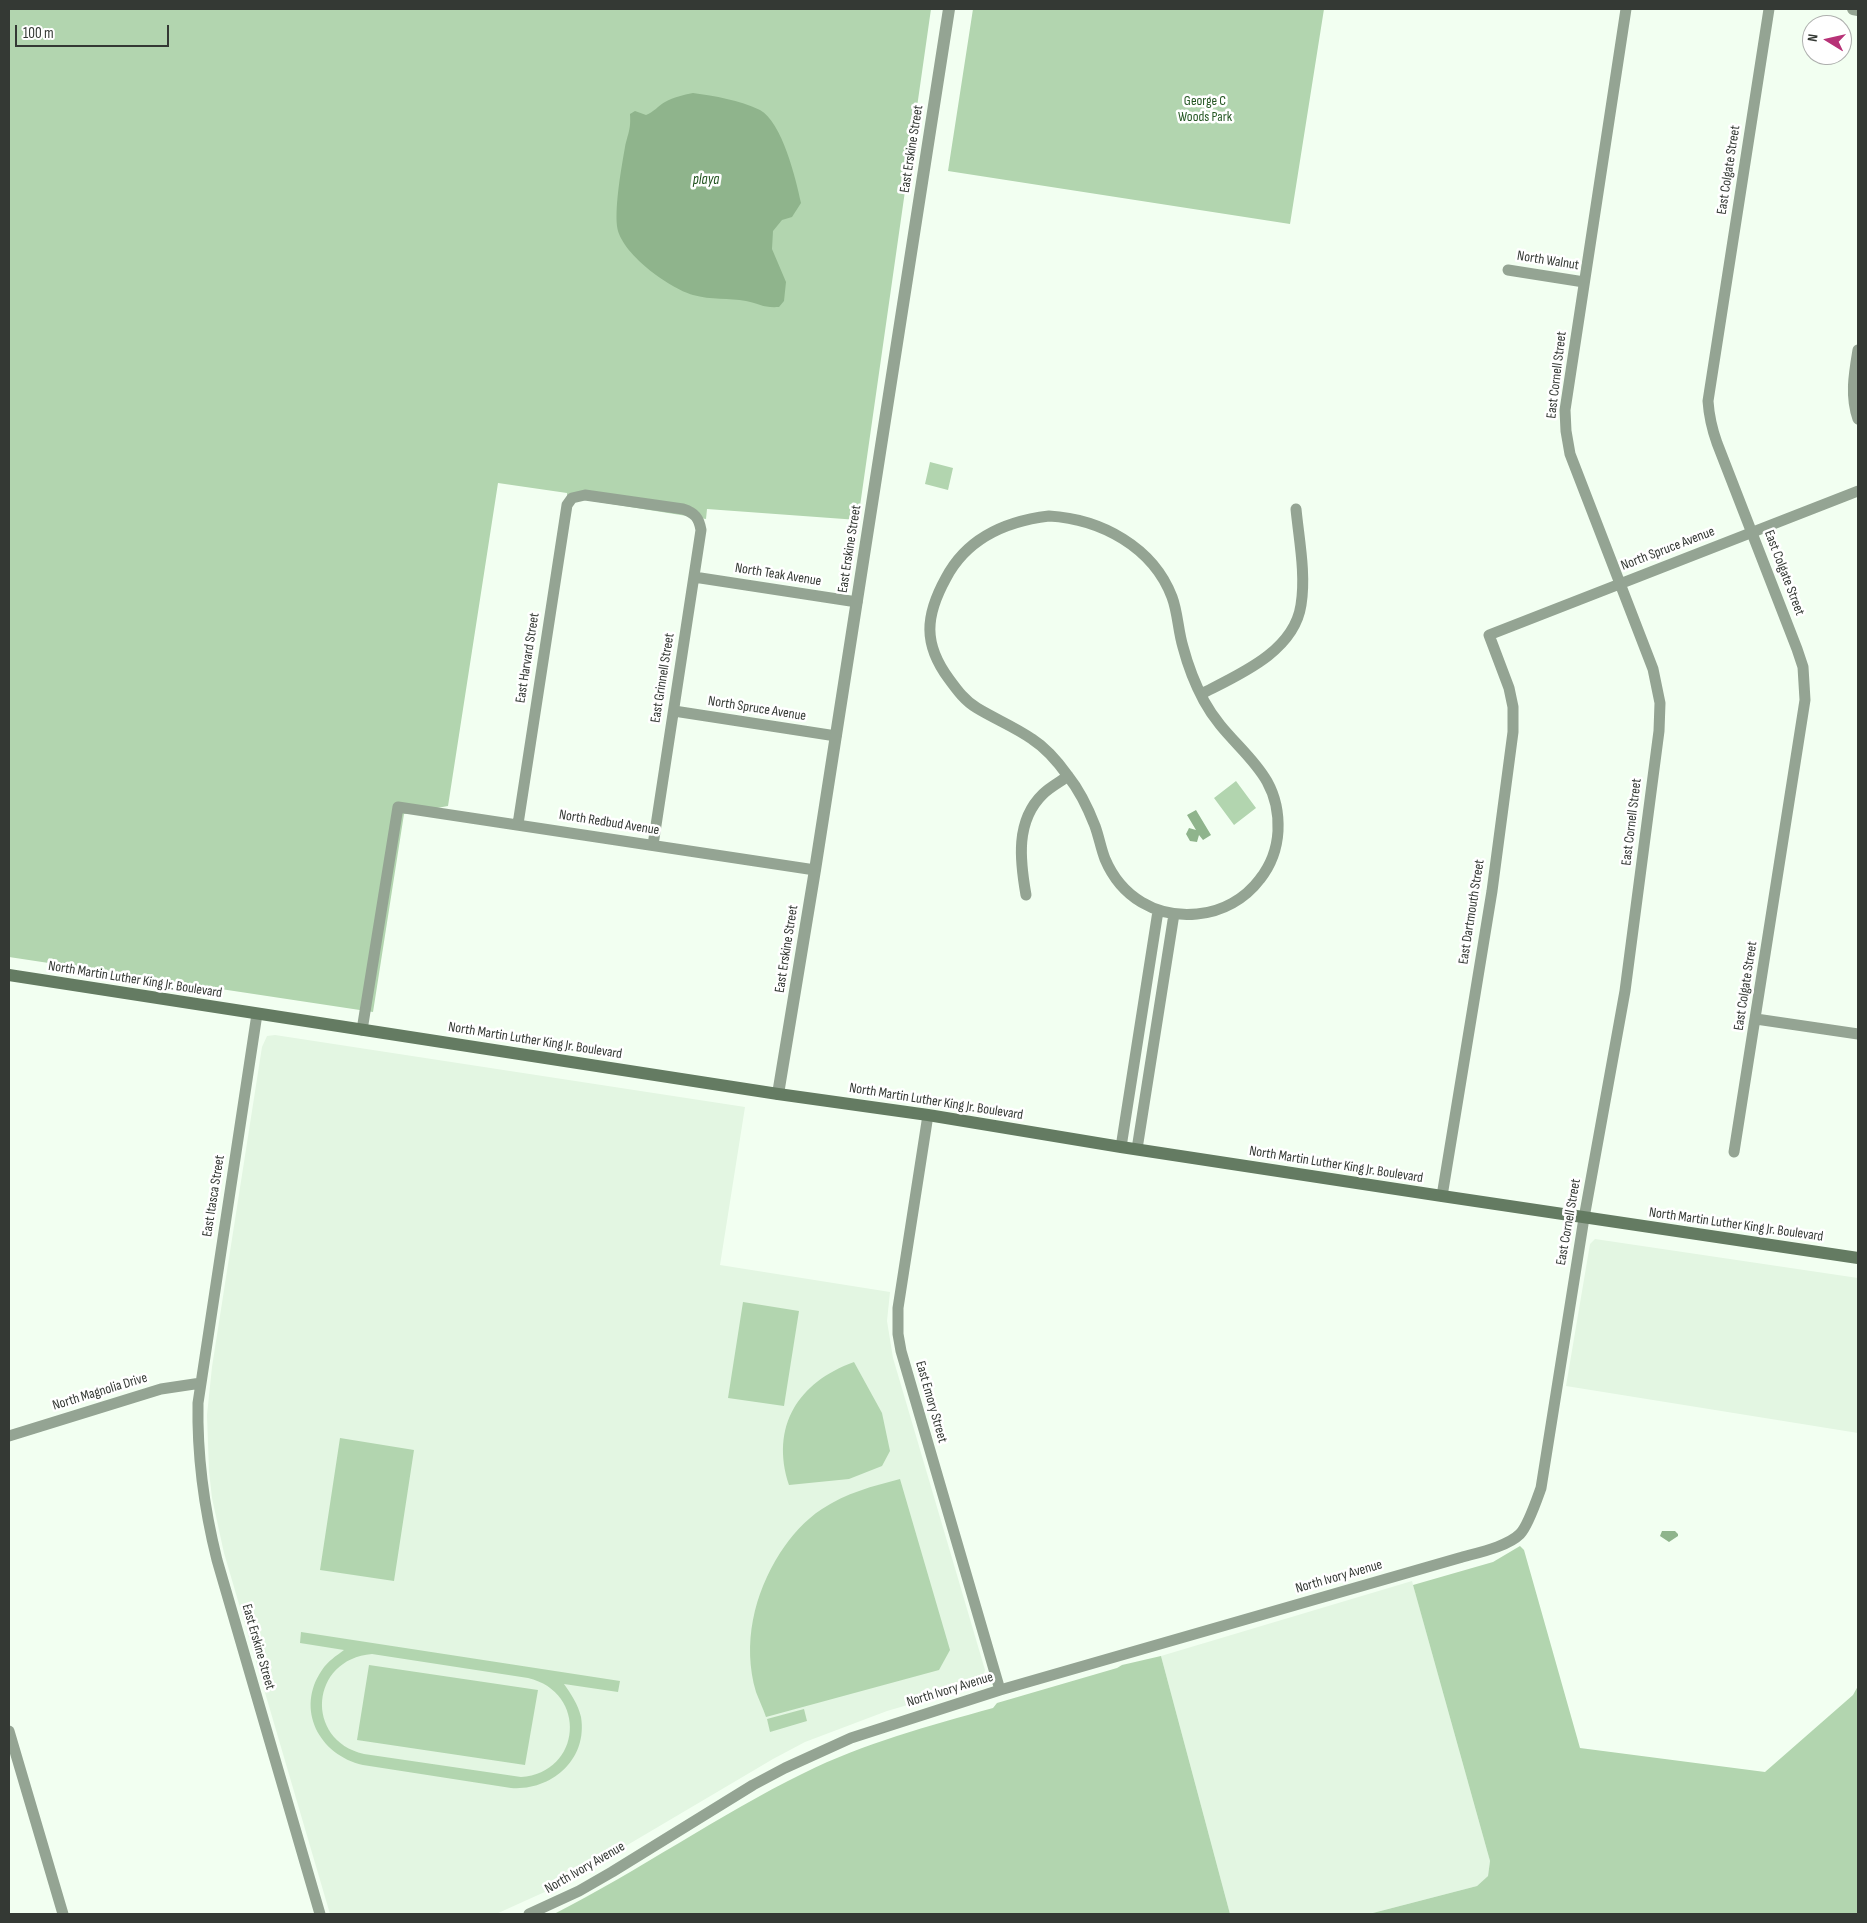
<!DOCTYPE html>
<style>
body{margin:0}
#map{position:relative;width:1867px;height:1923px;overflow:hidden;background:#f2fff1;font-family:"Sofia Sans Condensed",sans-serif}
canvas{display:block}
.frame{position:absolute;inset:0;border:10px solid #343934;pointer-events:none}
.north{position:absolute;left:1802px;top:15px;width:50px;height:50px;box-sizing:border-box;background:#fff;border:1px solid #aeb0ae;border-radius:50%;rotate:279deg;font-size:14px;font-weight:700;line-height:20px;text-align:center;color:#343934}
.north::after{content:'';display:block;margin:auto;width:18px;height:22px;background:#b73277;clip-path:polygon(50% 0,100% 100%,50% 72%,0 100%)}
.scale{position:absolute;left:15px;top:25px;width:154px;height:22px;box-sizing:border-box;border:2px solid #343934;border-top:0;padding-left:6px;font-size:15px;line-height:18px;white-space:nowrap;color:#343934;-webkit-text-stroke:4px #fff;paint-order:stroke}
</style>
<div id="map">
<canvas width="1867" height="1923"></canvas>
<div class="frame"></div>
<div class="north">N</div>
<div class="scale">100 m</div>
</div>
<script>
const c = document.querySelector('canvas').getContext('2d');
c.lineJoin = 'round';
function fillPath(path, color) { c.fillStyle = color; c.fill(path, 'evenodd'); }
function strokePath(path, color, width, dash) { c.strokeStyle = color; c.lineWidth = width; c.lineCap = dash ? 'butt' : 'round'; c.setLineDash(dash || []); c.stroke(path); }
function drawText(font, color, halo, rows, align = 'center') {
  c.font = font + ' "Sofia Sans Condensed",sans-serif'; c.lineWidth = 5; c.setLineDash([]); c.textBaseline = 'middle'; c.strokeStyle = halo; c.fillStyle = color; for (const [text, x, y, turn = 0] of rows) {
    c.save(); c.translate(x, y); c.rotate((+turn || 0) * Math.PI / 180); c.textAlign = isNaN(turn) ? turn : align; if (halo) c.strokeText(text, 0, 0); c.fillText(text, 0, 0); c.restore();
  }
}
const built = new Path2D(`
 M275,1035L745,1107L720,1265L890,1292L887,1321L893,1358L985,1670L982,1681L976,1685L887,1711L805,1742L773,1759L558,1886L496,1914H330L224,1553L212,1498L209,1471L207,1415L212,1367L262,1047L267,1036Z
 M1595,1239L1858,1278V1433L1566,1386L1590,1244Z
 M1412,1581L1490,1861L1488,1876L1477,1886L1369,1914H1230L1161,1656Z`);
const green = new Path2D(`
 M9,9H931L858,520L707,509L706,519L567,497V493L498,483L448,806L404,814L373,1012L9,957Z
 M973,9H1324L1290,224L948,171Z
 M930,462L953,468L948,490L925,484Z
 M1236,781L1256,808L1234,825L1214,798Z
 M743,1302L799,1311L784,1406L728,1398Z
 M854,1362L882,1413L890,1451L882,1466L849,1479L789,1485C770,1427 798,1382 854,1362Z
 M340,1438L414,1450L394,1581L320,1570Z
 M900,1479L950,1650L939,1670L766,1717C763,1708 759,1700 756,1692C742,1644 754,1594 780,1553C791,1536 805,1520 822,1509C846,1493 873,1486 900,1479Z
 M1520,1546L1524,1550L1580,1748L1765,1772L1853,1695L1858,1686V1914H1369L1477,1886L1488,1876L1490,1861L1413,1585L1493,1562Z
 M301,1632L620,1681L618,1692L564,1684C571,1694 578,1704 581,1717C588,1760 551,1791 511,1788L363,1765C319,1755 295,1709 322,1670C328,1661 336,1656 344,1650L300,1643ZM372,1654L528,1678C588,1692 582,1773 521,1777L364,1754C304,1740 310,1659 372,1654Z
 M1161,1656L1230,1914H554C639,1871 718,1815 804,1773C864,1743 929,1726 993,1708L997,1703L1117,1668L1122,1665Z
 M369,1665L538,1690L525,1765L357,1740Z
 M804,1709L807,1721L770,1732L767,1719Z`);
const water = new Path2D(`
 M693,93C715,96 739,100 760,110C782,122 796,179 801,203L792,217L782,220L773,231L772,249L786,282L784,301L779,307C763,308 760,304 746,301C729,298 711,300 693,295C669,288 620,253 617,226C615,204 621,170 625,147C628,133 631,130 630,114L635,111L646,115C654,112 658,106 665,102C674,97 683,95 693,93Z
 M1196,810L1211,835L1203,840L1199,835L1197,842L1190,841L1186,834L1189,828L1196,830L1187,815Z
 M1662,1531H1675L1678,1534V1536L1669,1542L1660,1536Z`);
const minor = new Path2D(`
 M1508,270L1584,282
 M1858,350C1854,374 1850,396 1858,419
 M1049,516C1101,519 1153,547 1172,597C1178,613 1178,631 1183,647C1188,666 1195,684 1204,701C1231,751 1281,767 1278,831C1277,849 1271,865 1260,879C1245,899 1222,912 1197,914C1156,918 1121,897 1105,859C1101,849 1099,837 1095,826C1088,808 1080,791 1068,776C1058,762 1046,748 1032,739C1015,727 995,719 977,708C965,701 957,690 949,679C923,644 925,616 946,578C967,538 1007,521 1049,516Z
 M694,577L857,602
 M1201,694C1238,675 1294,652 1301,605C1306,574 1299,540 1296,509
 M674,711L836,736
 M518,824L567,505L572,498L585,495L683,509C695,513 699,518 701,530L653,845
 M1026,895C1020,861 1015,821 1043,794C1050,787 1060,782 1068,776
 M257,1014L198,1403C197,1457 204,1508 217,1560L320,1914
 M1756,1019L1858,1034
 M362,1030L398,807L815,870
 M928,1115L898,1308V1334L901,1351L1000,1690
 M1121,1147L1158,911
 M1137,1149L1174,914
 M1734,1152L1805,700L1803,667L1797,649L1717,443C1712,429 1709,416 1708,401L1769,9
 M1442,1196L1492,891L1513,732V707L1509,688L1489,635L1858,491
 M9,1436L161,1389L201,1383
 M9,1731L63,1914
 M529,1914L579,1891L612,1872L753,1785L785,1768L851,1738L1000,1690L1459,1558C1476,1553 1507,1547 1520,1534C1528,1526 1537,1499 1541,1488L1584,1218L1625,991L1659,731L1660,703L1653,669L1570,454L1566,431L1565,410L1626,9`);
const tertiary = new Path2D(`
 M1853,9L1858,10
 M778,1094L815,870L949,9`);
const secondary = new Path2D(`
 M9,975L778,1094L928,1115L1121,1147L1442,1196L1858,1258`);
const parkNames = [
 ["George C",1205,101],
 ["Woods Park",1205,117]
];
const streetNames = [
 ["East Erskine Street",912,149,-81],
 ["East Colgate Street",1729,170,-81],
 ["North Walnut",1548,261,9],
 ["East Cornell Street",1557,375,-83],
 ["East Erskine Street",850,549,-81],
 ["North Spruce Avenue",1668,549,-21],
 ["East Colgate Street",1784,573,69],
 ["North Teak Avenue",778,575,9],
 ["East Harvard Street",528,658,-81],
 ["East Grinnell Street",663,678,-81],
 ["North Spruce Avenue",757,709,9],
 ["East Cornell Street",1632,822,-83],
 ["North Redbud Avenue",609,823,9],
 ["East Dartmouth Street",1472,912,-81],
 ["East Erskine Street",787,949,-81],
 ["North Martin Luther King Jr. Boulevard",135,980,9],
 ["East Colgate Street",1746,986,-81],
 ["North Martin Luther King Jr. Boulevard",535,1041,9],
 ["North Martin Luther King Jr. Boulevard",936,1102,9],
 ["North Martin Luther King Jr. Boulevard",1336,1165,9],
 ["East Itasca Street",214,1196,-81],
 ["East Cornell Street",1569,1222,-80],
 ["North Martin Luther King Jr. Boulevard",1736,1225,8],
 ["North Magnolia Drive",100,1392,-17],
 ["East Emory Street",931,1402,74],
 ["North Ivory Avenue",1339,1577,-16],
 ["East Erskine Street",258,1647,74],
 ["North Ivory Avenue",950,1690,-17],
 ["North Ivory Avenue",585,1868,-30]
];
const waterNames = [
 ["playa",706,180]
];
fillPath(built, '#e3f6e2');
fillPath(green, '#b2d5af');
fillPath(water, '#8fb48c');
strokePath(minor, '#94a493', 11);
strokePath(tertiary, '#94a493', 12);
strokePath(secondary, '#647b62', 12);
drawText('14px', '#255723', '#fff', parkNames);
drawText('14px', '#343934', '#fff', streetNames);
drawText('italic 15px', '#1f511d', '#fff', waterNames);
</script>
